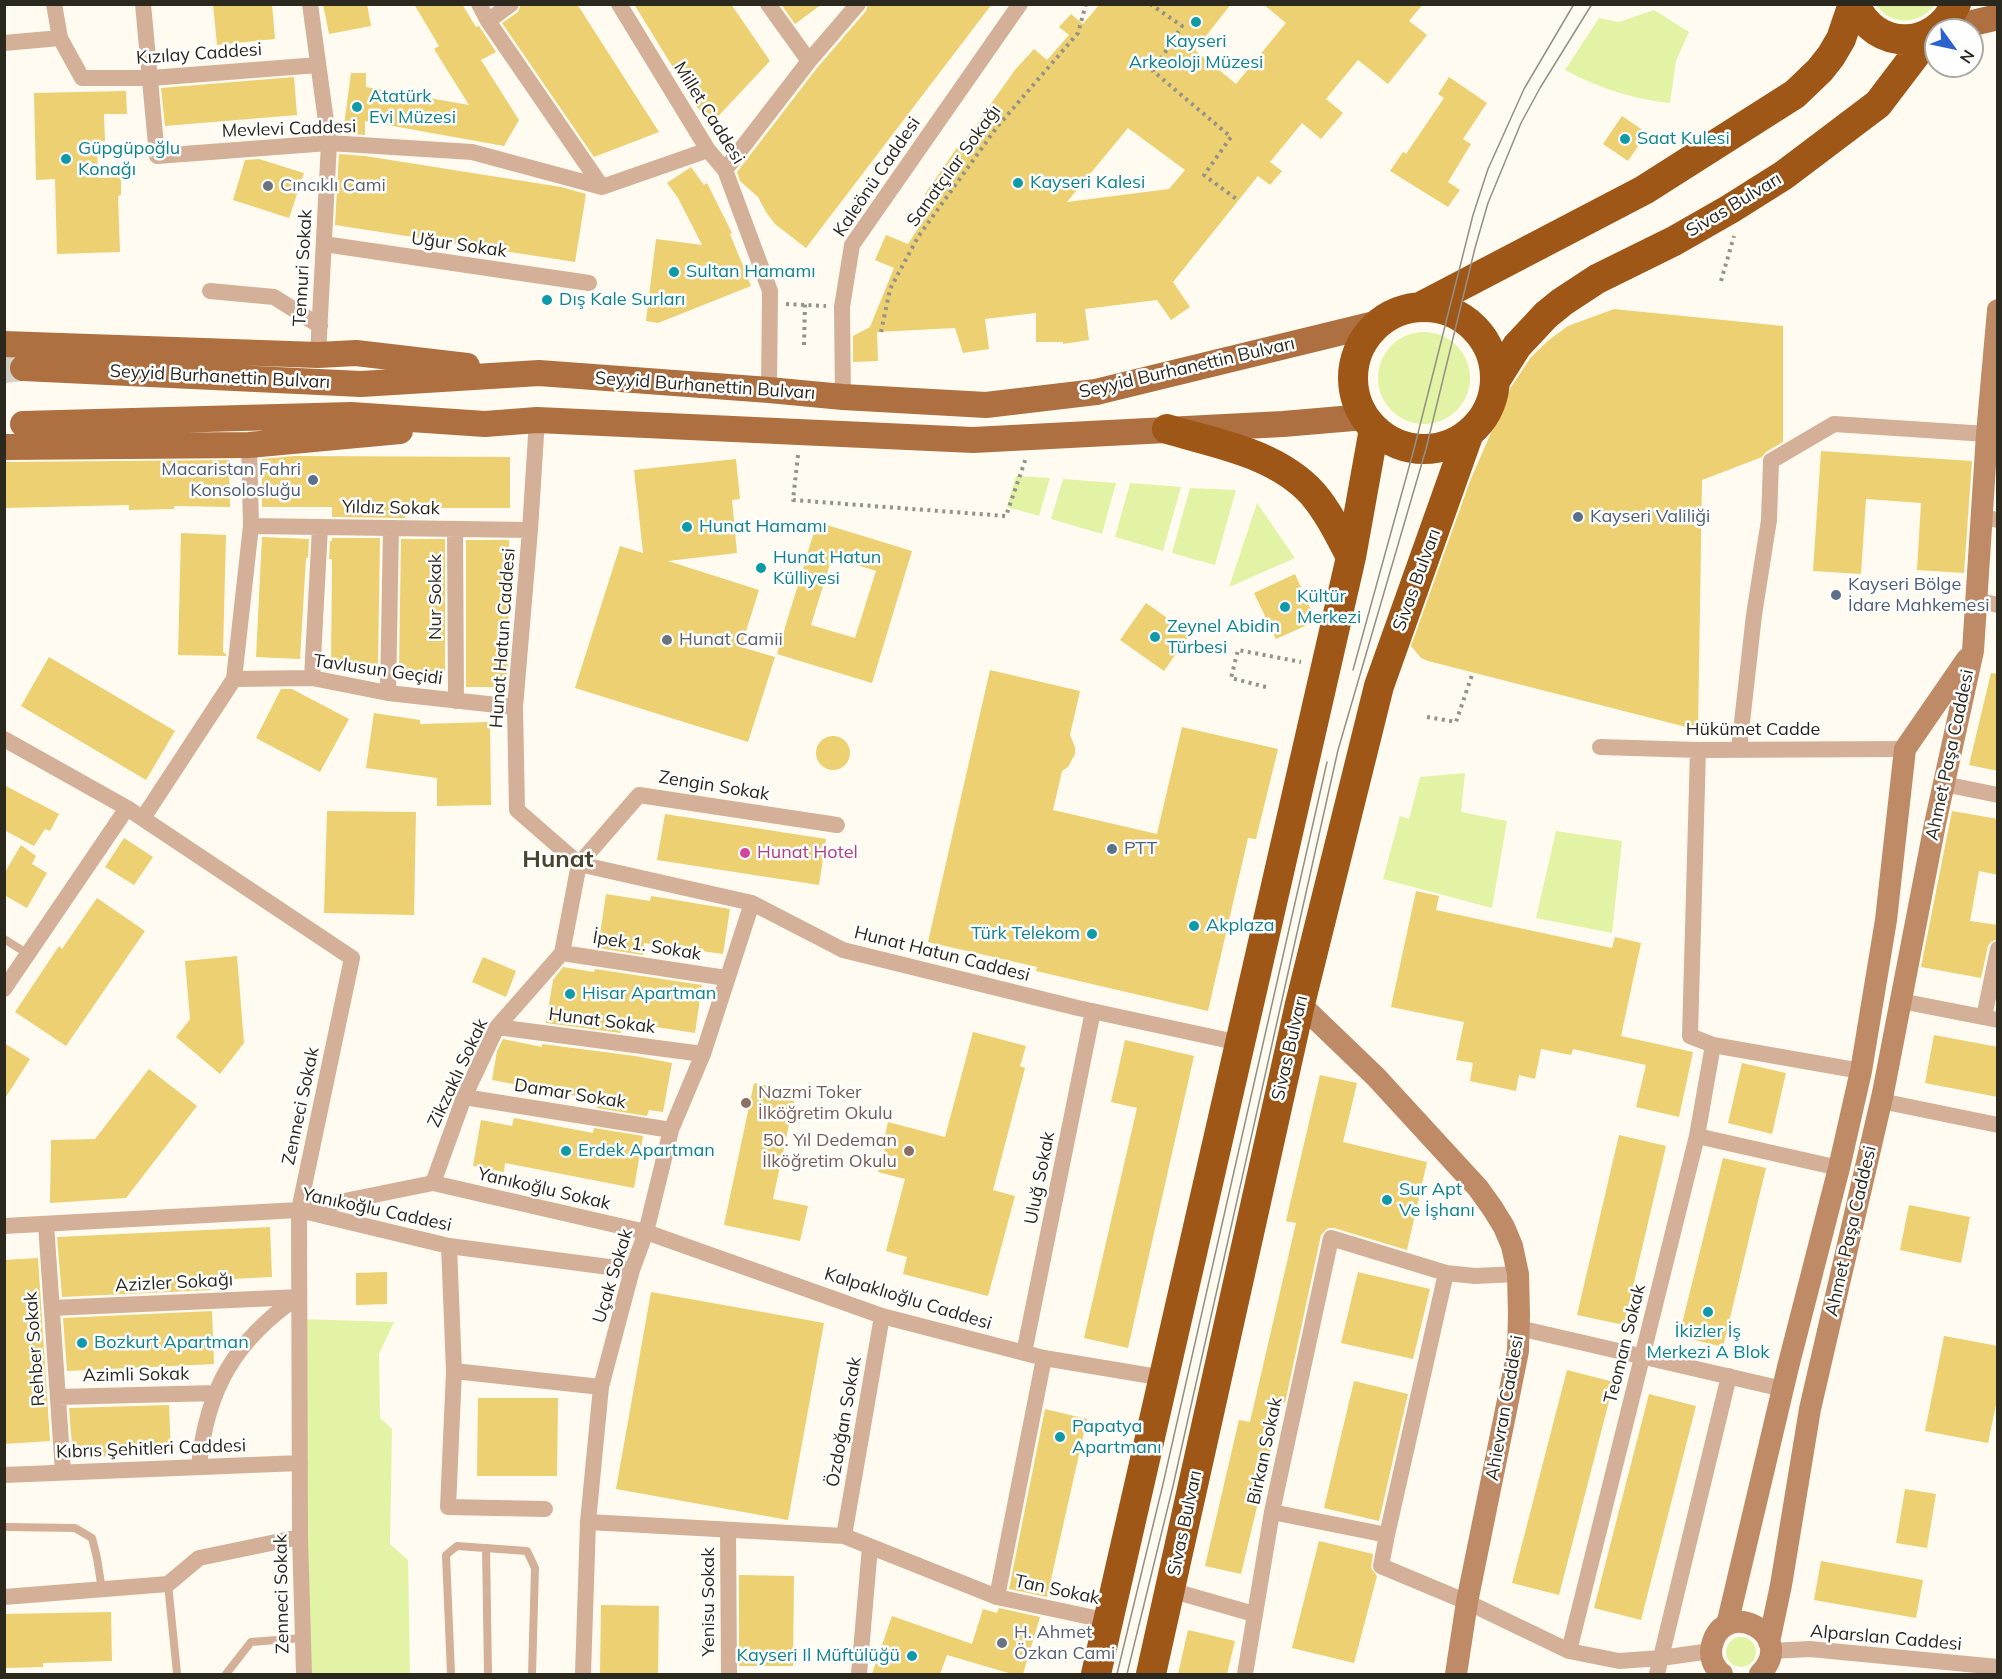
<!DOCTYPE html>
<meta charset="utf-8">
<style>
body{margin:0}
#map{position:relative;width:2002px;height:1679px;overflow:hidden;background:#fffbf0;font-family:Mulish,sans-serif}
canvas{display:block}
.frame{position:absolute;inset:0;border:6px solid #2b281e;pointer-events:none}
.north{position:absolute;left:1924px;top:18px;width:60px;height:60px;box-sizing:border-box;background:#fff;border:2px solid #aaa9a5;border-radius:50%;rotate:123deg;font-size:16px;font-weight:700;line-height:24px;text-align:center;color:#2b281e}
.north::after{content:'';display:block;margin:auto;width:21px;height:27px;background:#2a62d0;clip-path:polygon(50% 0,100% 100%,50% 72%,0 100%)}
</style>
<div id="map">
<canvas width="2002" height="1679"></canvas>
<div class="frame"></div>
<div class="north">N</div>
</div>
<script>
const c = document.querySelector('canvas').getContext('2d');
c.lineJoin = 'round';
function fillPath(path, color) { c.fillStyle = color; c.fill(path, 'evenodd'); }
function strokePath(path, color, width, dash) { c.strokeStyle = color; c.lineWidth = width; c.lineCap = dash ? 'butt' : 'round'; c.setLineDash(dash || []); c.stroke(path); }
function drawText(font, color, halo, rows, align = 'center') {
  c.font = font + ' Mulish,sans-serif'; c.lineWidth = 5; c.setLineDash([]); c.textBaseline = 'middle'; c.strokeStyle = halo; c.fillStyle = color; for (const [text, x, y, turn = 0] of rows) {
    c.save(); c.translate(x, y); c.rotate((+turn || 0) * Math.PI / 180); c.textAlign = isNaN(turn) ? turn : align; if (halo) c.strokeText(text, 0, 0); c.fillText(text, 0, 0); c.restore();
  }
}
const green = new Path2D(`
 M1876,5H1935C1919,25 1891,26 1876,5Z
 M1654,10L1689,32L1676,61L1670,103C1632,99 1599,88 1565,70L1599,18L1619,22Z
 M1378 378a46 46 0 1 1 92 0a46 46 0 1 1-92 0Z
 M1016,476L1050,478L1039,516L1007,507Z
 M1063,479L1116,483L1102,534L1051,519Z
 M1130,483L1181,487L1163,551L1115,537Z
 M1190,488L1236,490L1215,565L1172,553Z
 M1257,503L1295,558L1229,587Z
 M1465,773L1461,812L1507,821L1492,908L1383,879L1400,816L1409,819L1420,777Z
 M1556,831L1622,841L1612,933L1536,918Z
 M300,1319L394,1322L379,1354L380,1418L392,1429L390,1544L408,1560L410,1674H304Z
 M1726 1652a15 15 0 1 1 30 0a15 15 0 1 1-30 0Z`);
const building = new Path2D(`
 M213,4H272L275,39L217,45Z
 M323,4H367L371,26L329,34Z
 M414,4H462L476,27L479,26L496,52L481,60L519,120L504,146L365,121V135L343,133L351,73H366V87L469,105L434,49L439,46Z
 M521,4H577L659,132L594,157L502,23L518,12Z
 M634,4H731L770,61L709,126Z
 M781,4H822L795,24Z
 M868,4H992L806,248L775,224L766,212L758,197L740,181L737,172L817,68L866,11Z
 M1100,4H1231L1195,50L1236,84L1286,23L1263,4H1423L1409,21L1427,35L1388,84L1358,60L1326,99L1343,113L1321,139L1302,123L1270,162L1282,171L1270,185L1258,176L1173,282L1190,307L1171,320L1157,300L1085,309L1089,340L1063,344V342H1036V313L985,319L989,349L963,353L955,328L877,332L878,361L853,362V336L870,327L894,268L875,260L886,235L908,244L937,200L925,194L961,142L963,143L1015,70L1034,49L1047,60L1069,35L1059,27L1071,14L1083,24ZM1128,128L1185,170L1169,189L1067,202Z
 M294,77L297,115L165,126L161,88Z
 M1449,77L1487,103L1463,139L1471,144L1448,182L1460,190L1448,207L1390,171L1403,152L1406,154L1444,98L1438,94Z
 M126,91L127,114H104L105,141H97L98,178L121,177V195L118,196L120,252L57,254L55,179L36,180L34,93Z
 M1622,116L1647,133L1628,161L1603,144Z
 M339,154L365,156L561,187L586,194L575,262L335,225Z
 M259,159L304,173L289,218L233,200L245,160Z
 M691,167L704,185L707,183L732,233L730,234L751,286L658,323L646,321L656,239L702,245L678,198L667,183Z
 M1614,309L1783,326V442L1766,452L1762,457L1702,480L1698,730L1428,661L1421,658L1411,646L1470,481L1511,387L1531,357L1549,340L1568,326Z
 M1821,451L1972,461L1964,573L1917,570L1921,503L1866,499L1861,574L1813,571Z
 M295,456L510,457V508H405V518L332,517V507H262V459Z
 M736,459L740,499L732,500L737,553L668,561L759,590L741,647L775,657L748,742L575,688L620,546L643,553L634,470Z
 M229,460L230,507L174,506V509L129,510V505L4,508V462Z
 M817,522L912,551L872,683L777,654ZM832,557L876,571L855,638L811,625Z
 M181,533L226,535L223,652L226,654V656L178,655Z
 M262,537L309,539L308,558H306L300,659L256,657Z
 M332,538H380L378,664L374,671H331L332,559H329L330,541H332Z
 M401,539H445V671H399Z
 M466,540H509L508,664L506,687H466Z
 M1295,574L1316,621L1276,639L1254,593Z
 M1146,603L1190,634L1164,671L1120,640Z
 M49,657L175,731L146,780L21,706Z
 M990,670L1080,691L1070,735L1075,747V754L1068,767L1062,771L1053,810L1157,834L1182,727L1278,749L1256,839L1248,838L1208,1011L1036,971L1037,967L928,942Z
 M1991,673L1998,674V771L1969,765Z
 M281,689H292L349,719L320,772L256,738Z
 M374,713L420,720V724L490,722L491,805L437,806V778L366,768Z
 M816 753a17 17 0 1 1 34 0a17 17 0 1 1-34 0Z
 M4,785L59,814L50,831L45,829L34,846L4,830Z
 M327,811L416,812L414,915L324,913Z
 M1952,811L1998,819V875L1979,871L1970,921L1998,925V939L1991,942L1988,946L1981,978L1921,967Z
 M665,814L826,839L819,885L657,860Z
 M124,838L153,857L134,885L105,867Z
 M21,845L36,856L32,864L47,873L27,908L4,895V874Z
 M1416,891L1439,896L1436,910L1612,948L1615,937L1641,943L1621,1036L1693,1052L1679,1117L1636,1107L1646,1065L1573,1049L1571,1055L1541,1049L1535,1079L1519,1075L1516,1091L1470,1081L1473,1063L1456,1060L1464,1022L1391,1007Z
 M606,894L650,901L651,896L730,909L723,954L644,943L643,955L598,948Z
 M97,898L145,931L66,1046L15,1012L59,946L62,949Z
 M237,956L244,1043L220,1074L176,1037L190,1019L185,961Z
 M483,957L516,971L506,997L472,982Z
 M563,967L594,972L595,969L702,985L695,1033L623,1022L621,1033L546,1023L553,980Z
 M973,1032L1026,1046L1020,1066L1025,1068L993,1190L1015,1196L988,1296L903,1274L907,1257L886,1251L905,1179L878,1172L887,1141L884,1140L888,1122L945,1137Z
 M1934,1035L1998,1047V1097L1925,1083Z
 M503,1039L542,1047V1044L635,1056L672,1063L663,1112L649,1110L647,1116L597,1108L598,1100L492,1080L497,1051Z
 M1125,1040L1194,1056L1128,1348L1084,1338L1137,1108L1111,1102Z
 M4,1043L30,1059L4,1100Z
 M1742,1063L1786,1073L1772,1134L1728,1123Z
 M149,1069L197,1106L126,1198L50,1203L51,1140L95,1139Z
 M1320,1075L1357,1083L1343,1142L1427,1162L1407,1250L1334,1228H1328L1321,1235L1285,1403L1282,1402L1241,1574L1205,1566L1239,1420L1250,1422L1296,1223L1286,1221Z
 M754,1083L796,1092L773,1199L808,1206L800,1241L724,1225Z
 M514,1118L593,1133L594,1128L643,1136L634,1188L505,1163L504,1172L473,1166L481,1120L512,1126Z
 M1619,1135L1666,1146L1624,1325L1577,1315Z
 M1723,1158L1766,1168L1723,1347L1679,1336Z
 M1909,1205L1970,1217L1961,1263L1900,1250Z
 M270,1227L272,1277L211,1280V1290L62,1297L57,1237Z
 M38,1258L50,1441L4,1444V1260Z
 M387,1272V1304L356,1305V1273Z
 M1358,1272L1430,1289L1413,1359L1341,1343Z
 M651,1292L824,1323L788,1520L616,1489Z
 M212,1311L214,1364L67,1371L63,1318Z
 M1944,1336L1998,1346V1395L1988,1443L1925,1431Z
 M1567,1370L1614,1382L1559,1595L1512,1583Z
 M1354,1381L1408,1394L1379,1521L1324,1508Z
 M1649,1394L1696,1406L1641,1620L1594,1608Z
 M478,1398H558L557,1476H477Z
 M169,1405L171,1453L73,1458L69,1408Z
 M1045,1409L1087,1419L1047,1597L1009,1589Z
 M1905,1489L1936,1494L1927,1548L1896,1543Z
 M1319,1541L1373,1554L1371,1568L1377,1576L1354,1663L1292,1648Z
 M1821,1561L1923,1580L1916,1618L1814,1600Z
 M739,1575L794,1576L793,1666H739Z
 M601,1605L659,1606L658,1674H600Z
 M999,1608L1040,1617L1023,1674H1012L947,1655L940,1674H872L892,1616L972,1644L983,1609L997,1613Z
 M111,1612L112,1661L43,1663V1667L4,1668V1614Z
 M1188,1630L1235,1641L1227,1674H1178Z`);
const primaryTunnel = new Path2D(`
 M4,370L23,368`);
const path = new Path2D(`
 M1150,4L1182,26L1153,71L1231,137L1204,175L1239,201
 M1721,281L1734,236
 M786,304L826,306
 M881,332L890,289L918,237L997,127L1078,33L1086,4
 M804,345L805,304
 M798,455L793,500L1006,516L1026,458
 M1266,687L1231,678L1238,650L1301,662
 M1427,717L1456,722L1473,672`);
const lane = new Path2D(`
 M4,939L28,954
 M7,1527L75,1528L92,1538L97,1558L102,1590
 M486,1548L488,1674
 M168,1584L177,1673
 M226,1674L251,1642L303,1638
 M451,1674L446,1555L457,1546L527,1551L535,1568L532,1674`);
const street = new Path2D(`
 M54,4L60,38L82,78H151L318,65
 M143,4L157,156L329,143L472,152L602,187L708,150
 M310,4L329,143L318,355
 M479,4L488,21L602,187
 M619,4L708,150L725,170L770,291L769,390
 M768,4L809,61
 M488,21L511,4
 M4,43L60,38
 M725,170L809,61L858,4
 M324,244L589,283
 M210,291L274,297L320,326
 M843,397L842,307L852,245L1020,4
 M537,420L530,530L515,707L517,810L579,864L752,903L843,950L1078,1008L1240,1043
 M1982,517L1998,520
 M251,526L530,530
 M455,529L456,701
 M1976,600L1998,605
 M312,678L320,527
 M234,679L312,678L388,693L515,707
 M388,693L391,528
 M4,739L127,808L352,958L299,1210L300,1537L304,1674
 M1600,747L1698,750L1905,749
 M1739,749L1754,615L1769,520L1771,461L1834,424L1987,434
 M1698,750L1690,1036L1713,1045L1861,1071
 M1944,784L1998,795
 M143,818L234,679L251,526L249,445
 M579,864L639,795L837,825
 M562,953L726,978
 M4,989L127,808
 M1901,1001L1998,1020
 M1984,1017L1998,949
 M497,1027L703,1054
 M464,1097L671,1130
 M1881,1101L1998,1125
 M1697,1136L1839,1168
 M433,1183L646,1232L882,1316L1044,1358L1164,1378
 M305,1209L433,1183L464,1097L497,1027L562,953L579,864
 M46,1224L63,1472
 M4,1226L299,1210L449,1246L632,1270
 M449,1246L454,1371L448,1507L545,1509
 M1446,1273L1387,1535L1381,1566L1467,1602L1569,1651L1619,1661L1661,1658L1711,1651
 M52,1308L299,1297
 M1519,1328L1783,1389
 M1024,1353L1093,1011
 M454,1371L601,1387
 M58,1397L216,1393
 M199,1467C206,1390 235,1340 298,1297
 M4,1475L300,1463
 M1272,1512L1387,1535
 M588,1522L844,1536L997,1597L1109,1621
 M728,1530L729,1674
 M844,1536L882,1316
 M1170,1590L1254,1614
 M4,1597L168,1584L199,1558L300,1537
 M997,1597L1044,1358
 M1569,1651L1697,1136L1713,1045
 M1771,1651L1810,1649L1998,1667
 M583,1674L588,1522L601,1387L632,1270L646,1232L671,1130L703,1054L752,903
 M859,1674L870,1547
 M1245,1674L1272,1512L1331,1238L1446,1273L1475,1276L1518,1274
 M1657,1674L1729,1376`);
const secondary = new Path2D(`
 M1300,1004L1376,1077L1478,1188L1493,1209L1504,1227L1512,1246L1518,1274L1519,1315L1518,1351L1467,1602L1456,1674
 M1727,1625L1788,1367L1839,1168L1861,1071L1886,920L1905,749L1967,659
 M1769,1642L1781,1585L1810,1409L1883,1093L1935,824L1973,651L1987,434L1998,310
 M1722,1674C1713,1667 1709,1657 1712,1645C1724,1596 1799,1634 1760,1674`);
const primary = new Path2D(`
 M1943,30L1998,17
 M4,344L318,355L356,353L467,366
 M23,368L361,384L539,373L769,390L843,397L986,405L1096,392L1379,323
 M23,424L351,415L485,424L537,420L973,440L1283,424L1365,417
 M4,447L249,445L400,431`);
const highway = new Path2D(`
 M1855,4C1875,52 1935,50 1956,4
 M1420,307L1644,190L1795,94L1820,70L1831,56L1841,39L1853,4
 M1353 378a71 71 0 1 1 142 0a71 71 0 1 1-142 0Z
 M1495,381L1517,346L1546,315L1562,302L1597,279L1674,241L1730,209L1784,175L1878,104L1932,33
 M1167,429C1217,444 1276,453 1313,494C1329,513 1340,536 1351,557
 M1096,1674L1351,557L1374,429
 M1151,1674L1300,1004L1379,686L1469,433`);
const tram = new Path2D(`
 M1353,670L1414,449L1473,215L1488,169L1524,89L1574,4
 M1117,1674L1163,1484L1327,762
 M1127,1674L1173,1486L1338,750L1426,449L1475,248L1488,203L1521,123L1540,88L1592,4`);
const markers = [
 [1196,22,6,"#0f9aa8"],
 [357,107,6,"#0f9aa8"],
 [1625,139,6,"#0f9aa8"],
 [66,159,6,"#0f9aa8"],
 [1018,183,6,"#0f9aa8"],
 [268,186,6,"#6b7280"],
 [674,272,6,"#0f9aa8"],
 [547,300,6,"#0f9aa8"],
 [313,480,6,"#5c6f8a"],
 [1578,517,6,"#5c6f8a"],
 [687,527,6,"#0f9aa8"],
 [761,568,6,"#0f9aa8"],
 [1836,595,6,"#5c6f8a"],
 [1285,607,6,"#0f9aa8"],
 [1155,637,6,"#0f9aa8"],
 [667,640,6,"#6b7280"],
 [1112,849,6,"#5c6f8a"],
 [745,853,6,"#d1479c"],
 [1194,926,6,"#0f9aa8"],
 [1092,934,6,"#0f9aa8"],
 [570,994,6,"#0f9aa8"],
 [746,1103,6,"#8d6e63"],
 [566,1151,6,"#0f9aa8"],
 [909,1151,6,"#8d6e63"],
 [1387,1200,6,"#0f9aa8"],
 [1708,1312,6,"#0f9aa8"],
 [82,1343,6,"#0f9aa8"],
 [1060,1437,6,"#0f9aa8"],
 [1002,1643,6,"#6b7280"],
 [912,1656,6,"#0f9aa8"]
];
const cultureNames = [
 ["Kayseri",1196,42,"center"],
 ["Arkeoloji Müzesi",1196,63,"center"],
 ["Atatürk",369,97],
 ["Evi Müzesi",369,118],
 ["Saat Kulesi",1637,139],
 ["Güpgüpoğlu",78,149],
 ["Konağı",78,170],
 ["Kayseri Kalesi",1030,183],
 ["Sultan Hamamı",686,272],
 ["Dış Kale Surları",559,300],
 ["Hunat Hamamı",699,527],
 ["Hunat Hatun",773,558],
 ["Külliyesi",773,579],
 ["Kültür",1297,597],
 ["Merkezi",1297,618],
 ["Zeynel Abidin",1167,627],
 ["Türbesi",1167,648],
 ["Akplaza",1206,926],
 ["Türk Telekom",1080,934,"right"],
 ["Hisar Apartman",582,994],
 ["Erdek Apartman",578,1151],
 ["Sur Apt",1399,1190],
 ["Ve İşhanı",1399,1211],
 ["İkizler İş",1708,1332,"center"],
 ["Merkezi A Blok",1708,1353,"center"],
 ["Bozkurt Apartman",94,1343],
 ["Papatya",1072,1427],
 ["Apartmanı",1072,1448],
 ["Kayseri Il Müftülüğü",900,1656,"right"]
];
const streetNames = [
 ["Kızılay Caddesi",199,54,-4],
 ["Millet Caddesi",709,113,58],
 ["Mevlevi Caddesi",289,129,-2],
 ["Sanatçılar Sokağı",954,166,-54],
 ["Kaleönü Caddesi",877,177,-56],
 ["Sivas Bulvarı",1734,205,-31],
 ["Uğur Sokak",459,245,8],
 ["Tennuri Sokak",303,268,-87],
 ["Seyyid Burhanettin Bulvarı",1187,368,-13],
 ["Seyyid Burhanettin Bulvarı",220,377,3],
 ["Seyyid Burhanettin Bulvarı",705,386,4],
 ["Yıldız Sokak",391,508,1],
 ["Sivas Bulvarı",1417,580,-70],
 ["Nur Sokak",436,597,-90],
 ["Hunat Hatun Caddesi",503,638,-86],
 ["Tavlusun Geçidi",378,670,8],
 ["Hükümet Cadde",1753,730],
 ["Ahmet Paşa Caddesi",1950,755,-78],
 ["Zengin Sokak",714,786,9],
 ["İpek 1. Sokak",647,946,9],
 ["Hunat Hatun Caddesi",942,954,14],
 ["Hunat Sokak",602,1021,7],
 ["Sivas Bulvarı",1290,1048,-77],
 ["Zikzaklı Sokak",458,1073,-65],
 ["Damar Sokak",570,1094,9],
 ["Zenneci Sokak",301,1106,-78],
 ["Uluğ Sokak",1040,1178,-79],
 ["Yanıkoğlu Sokak",544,1189,13],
 ["Yanıkoğlu Caddesi",377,1210,12],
 ["Ahmet Paşa Caddesi",1851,1231,-77],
 ["Uçak Sokak",613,1276,-73],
 ["Azizler Sokağı",174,1283,-3],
 ["Kalpaklıoğlu Caddesi",908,1299,17],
 ["Teoman Sokak",1625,1344,-76],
 ["Rehber Sokak",35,1349,-94],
 ["Azimli Sokak",136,1375,-1],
 ["Ahievran Caddesi",1505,1408,-80],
 ["Özdoğan Sokak",844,1422,-80],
 ["Kıbrıs Şehitleri Caddesi",151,1449,-2],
 ["Birkan Sokak",1265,1451,-78],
 ["Sivas Bulvarı",1185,1523,-78],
 ["Tan Sokak",1057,1590,12],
 ["Zenneci Sokak",282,1594,-91],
 ["Yenisu Sokak",709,1602,-90],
 ["Alparslan Caddesi",1886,1638,5]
];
const worshipNames = [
 ["Cıncıklı Cami",280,186],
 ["Hunat Camii",679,640],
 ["H. Ahmet",1014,1633],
 ["Özkan Cami",1014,1654]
];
const serviceNames = [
 ["Macaristan Fahri",301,470,"right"],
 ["Konsolosluğu",301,491,"right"],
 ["Kayseri Valiliği",1590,517],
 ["Kayseri Bölge",1848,585],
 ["İdare Mahkemesi",1848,606],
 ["PTT",1124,849]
];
const hotelNames = [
 ["Hunat Hotel",757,853]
];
const educationNames = [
 ["Nazmi Toker",758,1093],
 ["İlköğretim Okulu",758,1114],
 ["50. Yıl Dedeman",897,1141,"right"],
 ["İlköğretim Okulu",897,1162,"right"]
];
const districtNames = [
 ["Hunat",558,860]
];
fillPath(green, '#e2f3a5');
fillPath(building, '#ecd071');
strokePath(primaryTunnel, '#d5d1c6', 26, [26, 13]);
strokePath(path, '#959287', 4, [3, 4.5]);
strokePath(lane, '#d4b098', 8);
strokePath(street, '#d4b098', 16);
strokePath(secondary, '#bf8b67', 22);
strokePath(primary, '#ae7041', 26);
strokePath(highway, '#9f5718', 30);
strokePath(tram, '#939085', 1.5);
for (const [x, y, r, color] of markers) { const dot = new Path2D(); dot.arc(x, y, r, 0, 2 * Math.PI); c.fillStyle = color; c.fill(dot); strokePath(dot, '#fff', 2); }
drawText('18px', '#0d838f', '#fff', cultureNames, 'left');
drawText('18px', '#2b281e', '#fff', streetNames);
drawText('18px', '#5b616d', '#fff', worshipNames, 'left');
drawText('18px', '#4e5e75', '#fff', serviceNames, 'left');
drawText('18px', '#b23c85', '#fff', hotelNames, 'left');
drawText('18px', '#785e54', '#fff', educationNames, 'left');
drawText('bold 24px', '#4b442d', '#fff', districtNames);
</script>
